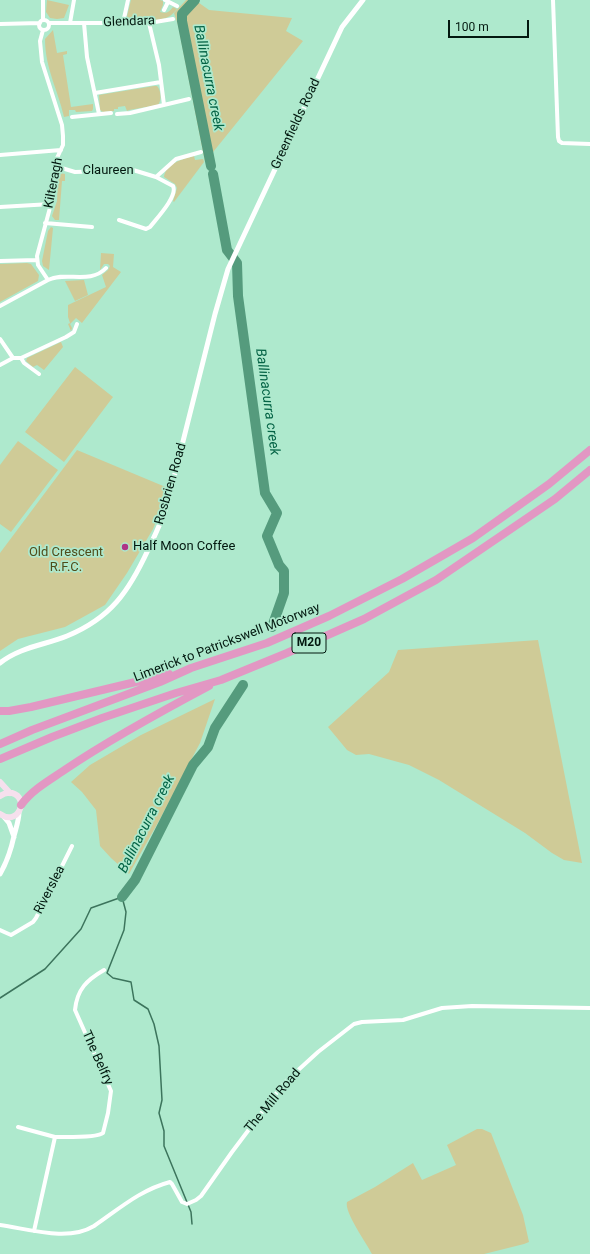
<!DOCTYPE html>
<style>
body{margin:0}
#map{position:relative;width:590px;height:1254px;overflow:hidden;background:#aee9cd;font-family:Roboto,sans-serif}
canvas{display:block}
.scale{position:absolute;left:448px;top:20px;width:81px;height:18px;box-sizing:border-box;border:2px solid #02180f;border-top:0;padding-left:5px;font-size:12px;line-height:14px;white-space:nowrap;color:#02180f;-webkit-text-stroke:3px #aee9cd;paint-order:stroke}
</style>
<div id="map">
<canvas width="590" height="1254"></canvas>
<div class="scale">100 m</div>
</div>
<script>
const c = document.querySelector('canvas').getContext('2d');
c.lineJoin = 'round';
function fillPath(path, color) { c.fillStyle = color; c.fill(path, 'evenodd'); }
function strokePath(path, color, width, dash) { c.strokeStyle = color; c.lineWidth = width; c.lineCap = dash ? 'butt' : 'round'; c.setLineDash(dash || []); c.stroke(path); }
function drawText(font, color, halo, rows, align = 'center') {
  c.font = font + ' Roboto,sans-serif'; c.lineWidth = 3.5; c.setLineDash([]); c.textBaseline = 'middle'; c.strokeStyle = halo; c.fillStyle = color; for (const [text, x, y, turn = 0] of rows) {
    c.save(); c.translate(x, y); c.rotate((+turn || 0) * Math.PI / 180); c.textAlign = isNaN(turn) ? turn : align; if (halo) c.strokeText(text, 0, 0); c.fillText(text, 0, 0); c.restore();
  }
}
const green = new Path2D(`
 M47,0L69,5L64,18L57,19L50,18L46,12Z
 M131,0H160L163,1V5L160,12C167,14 169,12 173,7L177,9C175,11 173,14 170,16C161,22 139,20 128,19L127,16Z
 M186,0H195L209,10L292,18L286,31L303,41L205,162L178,25L174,13Z
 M53,30L57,53L67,51V54L63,55L71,107L93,104V109L92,111L76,112L75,110H69V116L64,117C58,90 45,68 45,39Z
 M154,86H157C161,90 162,100 158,105L129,110L127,111L125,106L118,107V109H114V111L103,112L100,110L99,95Z
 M194,156L195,160L203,159L204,162L174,202L173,201L177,188L175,184L164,177C166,163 183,159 194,156Z
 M60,173L65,174V181H62L59,220H55L52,216L57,201L58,176Z
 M51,227L53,228L49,270L43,266L42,261L48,231Z
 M101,253L114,254L113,267L121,272L82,323L76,318L70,324L72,328L71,331L68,324L70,323L68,317V305L106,287L102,275L108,270L110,266L108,264H104L100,270Z
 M27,263L31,264L39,275L38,281L0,302V264Z
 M84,280L88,295L75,301L65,281Z
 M61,342L63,347L44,370L37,365L33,367L26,361L27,358Z
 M75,367L113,397L64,462L25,432Z
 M18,441L58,470L11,532L0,524V465Z
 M77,450L168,488L166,497L153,529L127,573L105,605L65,627L18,639L0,651V553Z
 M538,640L582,863L564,860L552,853L525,833L439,780L409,765L369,754L356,755L347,750L328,727L389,672L398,650Z
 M215,699L200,743L160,819L129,874L111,858L100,846L96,810L82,792L71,782L90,765L141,735Z
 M477,1129H482L491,1133L523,1215L529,1242L524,1244L484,1254H372C367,1244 344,1212 347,1202L375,1187L413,1163L422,1180L456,1165L447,1145Z`);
const stream = new Path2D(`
 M0,998L45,969L81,929L91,908L122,897L126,912L124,930L107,973L113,978L131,982L134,1000L148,1009L154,1024L159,1046L162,1100L159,1113L164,1131V1146L191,1212L192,1224`);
const river = new Path2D(`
 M195,0L182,14V21L211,166
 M213,174L227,250L237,263L238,296L265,493L277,513L267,536L279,565L284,571V593L272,627
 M122,897L135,880L193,765L208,747L215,728L243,685`);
const minor = new Path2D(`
 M43,0V20
 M165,0L177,6
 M553,0L558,137L559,141L562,143L590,144
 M164,10L168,2
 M39 25a5 5 0 1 1 10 0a5 5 0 1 1-10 0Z
 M49,23H149L173,19
 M70,23L74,0
 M84,23L87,57L99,114
 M123,23L128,0
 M149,23L159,65L164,105
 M0,24L40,23
 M95,93L161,82
 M117,114L130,113L189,99
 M72,117L111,113
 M0,155L61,150
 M55,166L75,172L133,170L156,177L176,159L201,152
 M0,207L51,204
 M119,220L146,229L150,227C157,218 178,196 173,186L156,177
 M45,223L92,227
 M0,261L36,260
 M48,280C66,271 90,285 106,268
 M0,306L48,280L38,265L37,256L51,204L53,176L57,158L63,145V136L62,125L42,62L40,41L43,30
 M0,339L13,358
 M21,358L24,363L39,374
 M0,365L13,358H21L66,337L74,332L77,324
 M0,930L11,935L33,922L36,918L72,846
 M18,1127L55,1137
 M0,1225C29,1229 68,1242 94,1226C119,1209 140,1190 170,1182L172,1184L182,1202L187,1204L196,1200L201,1196L232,1152L284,1083L318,1052L354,1024L362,1022L403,1020L442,1008L472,1006L590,1008
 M34,1231L55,1137C65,1137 97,1138 103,1133L108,1113L111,1091L75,1010C77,989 87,980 104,970`);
const tertiary = new Path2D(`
 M0,663C20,647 45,645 67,636C111,618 129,591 148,550C155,535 162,521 167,505L215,314L228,269L334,44L342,27L363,0
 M4,817L9,823L14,837
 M0,874C7,862 11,850 14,836C16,828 19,820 19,812`);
const secondary = new Path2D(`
 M0,782L10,793
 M0,796C4,793 7,792 12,793C30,798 18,827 0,814`);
const motorway = new Path2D(`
 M0,711H9L31,707L169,674
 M0,744L32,730L160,682L191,668L267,643L329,616L402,579L473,538L549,484L590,450
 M0,759L52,737L102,718L176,693L221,680L287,653L364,619L436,580L555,499L590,470
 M21,805C33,789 50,780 66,769C112,738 160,712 209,686`);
const markers = [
 [125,547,4,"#af3486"]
];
const shields = [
 [309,643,34]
];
const shieldNames = [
 ["M20",309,643]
];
const streetNames = [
 ["Glendara",129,22,-2],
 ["Greenfields Road",296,124,-65],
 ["Claureen",108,171],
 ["Kilteragh",54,183,-79],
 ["Rosbrien Road",171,484,-74],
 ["Limerick to Patrickswell Motorway",227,643,-21],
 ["Riverslea",50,890,-63],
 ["The Belfry",97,1058,66],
 ["The Mill Road",273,1101,-50]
];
const poiNames = [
 ["Half Moon Coffee",133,547]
];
const parkNames = [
 ["Old Crescent",66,553],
 ["R.F.C.",66,568]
];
const waterNames = [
 ["Ballinacurra creek",208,78,79],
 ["Ballinacurra creek",267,402,82],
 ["Ballinacurra creek",147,824,-63]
];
fillPath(green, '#cfcb97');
strokePath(stream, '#3c745c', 1.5);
strokePath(river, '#559b7d', 10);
strokePath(minor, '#fff', 4);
strokePath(tertiary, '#fff', 5);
strokePath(secondary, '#f6e0ed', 6);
strokePath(motorway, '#e297c3', 8);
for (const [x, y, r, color] of markers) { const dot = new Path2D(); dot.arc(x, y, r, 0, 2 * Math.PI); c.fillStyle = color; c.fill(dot); strokePath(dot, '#aee9cd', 1.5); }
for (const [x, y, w] of shields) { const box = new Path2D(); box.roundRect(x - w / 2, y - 10, w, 20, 3); c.fillStyle = '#aee9cd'; c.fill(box); strokePath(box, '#02180f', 1); }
drawText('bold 12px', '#02180f', null, shieldNames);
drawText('13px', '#02180f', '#aee9cd', streetNames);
drawText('13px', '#02180f', '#aee9cd', poiNames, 'left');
drawText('13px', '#504c1a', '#aee9cd', parkNames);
drawText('italic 14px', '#046345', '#aee9cd', waterNames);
</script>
